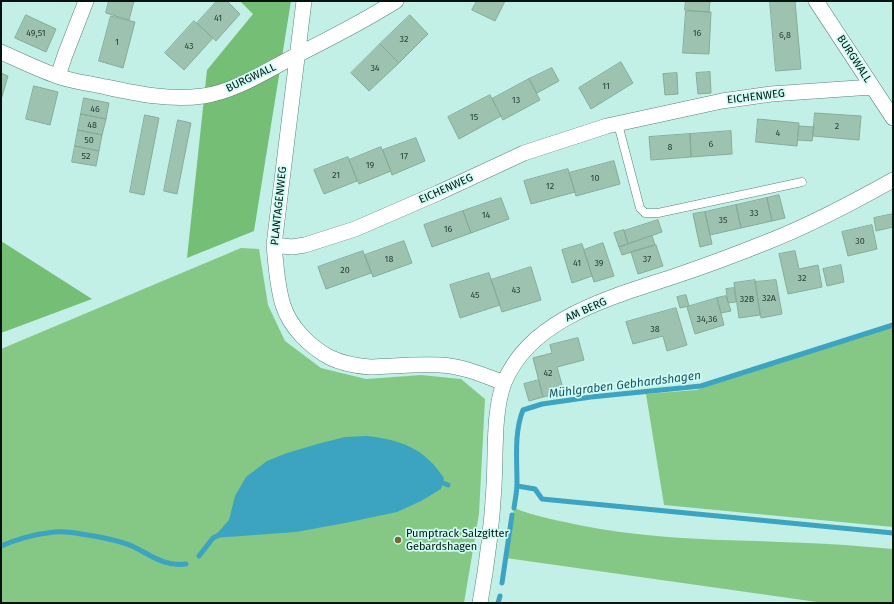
<!DOCTYPE html>
<meta charset="utf-8">
<style>
body{margin:0}
#map{position:relative;width:894px;height:604px;overflow:hidden;background:#c2f0e7;font-family:"Fira Sans",sans-serif}
canvas{display:block}
.frame{position:absolute;inset:0;border:2px solid #031310;pointer-events:none}
</style>
<div id="map">
<canvas width="894" height="604"></canvas>
<div class="frame"></div>
</div>
<script>
const c = document.querySelector('canvas').getContext('2d');
c.lineJoin = 'round';
function fillPath(path, color) { c.fillStyle = color; c.fill(path, 'evenodd'); }
function strokePath(path, color, width, dash) { c.strokeStyle = color; c.lineWidth = width; c.lineCap = dash ? 'butt' : 'round'; c.setLineDash(dash || []); c.stroke(path); }
function drawText(font, color, halo, rows, align = 'center') {
  c.font = font + ' "Fira Sans",sans-serif'; c.lineWidth = 3.5; c.setLineDash([]); c.textBaseline = 'middle'; c.strokeStyle = halo; c.fillStyle = color; for (const [text, x, y, turn = 0] of rows) {
    c.save(); c.translate(x, y); c.rotate((+turn || 0) * Math.PI / 180); c.textAlign = isNaN(turn) ? turn : align; if (halo) c.strokeText(text, 0, 0); c.fillText(text, 0, 0); c.restore();
  }
}
const green = new Path2D(`
 M241,248L259,249L268,305L285,341L321,368L366,379L421,375L461,379L485,399L479,514L464,603H1V349Z
 M893,327V527L664,505L646,394L696,390Z
 M514,508C537,517 560,521 584,526C671,543 757,539 845,545C861,546 877,548 893,549V603H824L506,558Z`);
const forest = new Path2D(`
 M240,1H291L254,231L187,258L207,70L253,14Z
 M1,241L92,299L1,333Z`);
const water = new Path2D(`
 M367,436C401,440 424,448 444,478L441,489L421,501L397,512L345,523L296,532L213,538L229,520L235,496L246,477L267,461L287,453L321,443L345,437Z`);
const stream = new Path2D(`
 M438,484L443,483L448,485
 M517,486L535,489L542,499L893,533
 M514,508C515,500 517,492 517,483C517,460 514,432 523,410L542,404L591,397L701,386L893,325
 M1,546C17,539 37,534 54,532C69,530 119,540 132,546C151,555 164,567 186,564
 M199,556L213,538L219,535
 M502,583L512,515
 M498,603L500,596`);
const building = new Path2D(`
 M109,1H134L129,20L106,13Z
 M217,1H227L240,14L216,41L197,23Z
 M477,1H505L495,21L472,10Z
 M686,1H710L709,12L685,10Z
 M770,1H795L801,69L776,71Z
 M686,11L711,12L709,54L683,53Z
 M26,15L56,29L46,52L15,38Z
 M410,15L428,34L399,63L380,44Z
 M111,16L135,22L123,68L99,61Z
 M194,21L213,38L184,70L165,53Z
 M380,44L399,63L369,91L351,73Z
 M621,62L633,83L591,109L579,88Z
 M552,68L559,81L537,93L529,79Z
 M710,72L711,93L698,94L696,73Z
 M1,73L8,76L1,100Z
 M677,73L678,94L665,95L663,74Z
 M529,79L540,100L503,120L492,99Z
 M34,86L58,92L50,125L26,119Z
 M490,95L501,116L459,139L448,117Z
 M84,98L109,103L106,119L81,114Z
 M815,113L861,116L859,140L813,136Z
 M81,114L106,119L102,135L78,130Z
 M145,115L159,118L144,195L130,192Z
 M758,119L799,123L797,146L756,142Z
 M178,120L191,123L177,194L164,191Z
 M799,126L814,127L812,141L798,140Z
 M78,130L102,135L99,151L75,146Z
 M731,131L732,154L691,157L690,134Z
 M690,134L691,157L651,160L649,137Z
 M416,138L425,161L392,175L383,150Z
 M75,146L99,151L96,166L72,162Z
 M381,147L391,171L359,184L349,160Z
 M348,157L357,181L324,194L314,170Z
 M614,161L620,184L576,196L569,173Z
 M568,169L575,192L531,204L524,181Z
 M779,195L785,218L772,221L767,198Z
 M501,198L509,219L471,233L463,211Z
 M767,198L772,221L741,228L736,205Z
 M736,205L741,228L710,235L705,212Z
 M463,211L471,233L432,247L424,225Z
 M705,212L712,244L700,247L693,214Z
 M893,214V227L876,231L874,218Z
 M658,220L662,232L628,244L624,231Z
 M872,225L877,249L848,256L842,232Z
 M624,230L628,244L619,247L614,233Z
 M652,236L655,245L622,255L619,247Z
 M404,241L412,263L373,277L365,255Z
 M603,243L614,276L594,282L584,250Z
 M582,244L592,276L572,283L562,250Z
 M656,245L663,266L638,274L631,252Z
 M363,251L371,273L326,289L318,267Z
 M795,251L799,269L818,265L822,287L788,294L779,254Z
 M841,265L844,282L827,286L823,269Z
 M531,267L541,300L502,312L491,280Z
 M489,273L500,305L460,318L450,285Z
 M755,280L760,315L739,318L734,283Z
 M776,280L782,314L761,318L755,282Z
 M734,288L736,302L728,303L726,289Z
 M686,295L689,306L680,308L677,297Z
 M726,296L731,311L721,313L717,298Z
 M717,298L724,325L695,334L687,307Z
 M676,308L687,345L667,351L663,336L633,344L626,322Z
 M578,338L584,360L557,367L564,392L543,397L533,358L552,353L550,345Z
 M539,380L543,397L529,401L524,384Z`);
const service = new Path2D(`
 M618,124L640,208L645,213H658L802,182`);
const minor = new Path2D(`
 M304,1L274,245C276,265 277,286 283,305C290,327 309,346 329,357C341,363 356,366 370,367C377,367 384,366 391,366C408,365 424,364 440,365C463,366 483,375 504,383
 M816,1L893,118
 M1,52C19,60 37,69 57,76C71,81 86,83 101,86C134,93 169,101 203,96C237,91 267,70 297,55C331,38 364,21 396,1
 M58,76L65,55L86,1
 M274,245L292,247L305,245L355,229L438,193L524,153L607,126L722,101L771,94L872,87
 M480,603C487,564 492,525 494,486C496,455 493,412 504,383C531,316 617,296 678,275C708,265 737,254 767,242C811,225 852,203 893,180`);
const markers = [
 [398,540,4,"#7a6635"]
];
const numberNames = [
 ["41",218,18],
 ["49,51",36,33],
 ["16",697,33],
 ["6,8",785,35],
 ["32",404,39],
 ["1",117,42],
 ["43",189,46],
 ["34",375,68],
 ["11",606,86],
 ["13",516,100],
 ["46",95,109],
 ["15",474,117],
 ["48",92,125],
 ["2",837,126],
 ["4",778,133],
 ["50",89,140],
 ["6",711,144],
 ["8",670,147],
 ["52",86,156],
 ["17",404,156],
 ["19",370,165],
 ["21",336,175],
 ["10",595,178],
 ["12",550,186],
 ["33",754,213],
 ["14",486,215],
 ["35",723,220],
 ["16",448,229],
 ["30",860,241],
 ["18",389,259],
 ["37",647,259],
 ["41",577,263],
 ["39",599,263],
 ["20",345,270],
 ["32",802,278],
 ["43",516,290],
 ["45",475,295],
 ["32A",769,298],
 ["32B",747,299],
 ["34,36",707,319],
 ["38",655,329],
 ["42",548,373]
];
const streetNames = [
 ["BURGWALL",854,59,57],
 ["BURGWALL",251,78,-25],
 ["EICHENWEG",756,97,-7],
 ["EICHENWEG",446,189,-24],
 ["PLANTAGENWEG",279,206,-84],
 ["AM BERG",586,310,-24]
];
const poiNames = [
 ["Pumptrack Salzgitter",406,534],
 ["Gebardshagen",406,547]
];
const waterNames = [
 ["Mühlgraben Gebhardshagen",625,385,-7]
];
fillPath(green, '#85c886');
fillPath(forest, '#74be75');
fillPath(water, '#3ca3c0');
strokePath(stream, '#3ca3c0', 5);
fillPath(building, '#9dc3b0');
strokePath(building, '#86ab99', 1);
strokePath(service, '#58837b', 9);
strokePath(minor, '#58837b', 16);
strokePath(service, '#fff', 8);
strokePath(minor, '#fff', 15);
for (const [x, y, r, color] of markers) { const dot = new Path2D(); dot.arc(x, y, r, 0, 2 * Math.PI); c.fillStyle = color; c.fill(dot); strokePath(dot, '#cffdf4', 1.5); }
drawText('9px', '#2a3f38', null, numberNames);
drawText('11px', '#031310', '#cffdf4', streetNames);
drawText('11px', '#031310', '#cffdf4', poiNames, 'left');
drawText('italic 12px', '#1a5363', '#cffdf4', waterNames);
</script>
